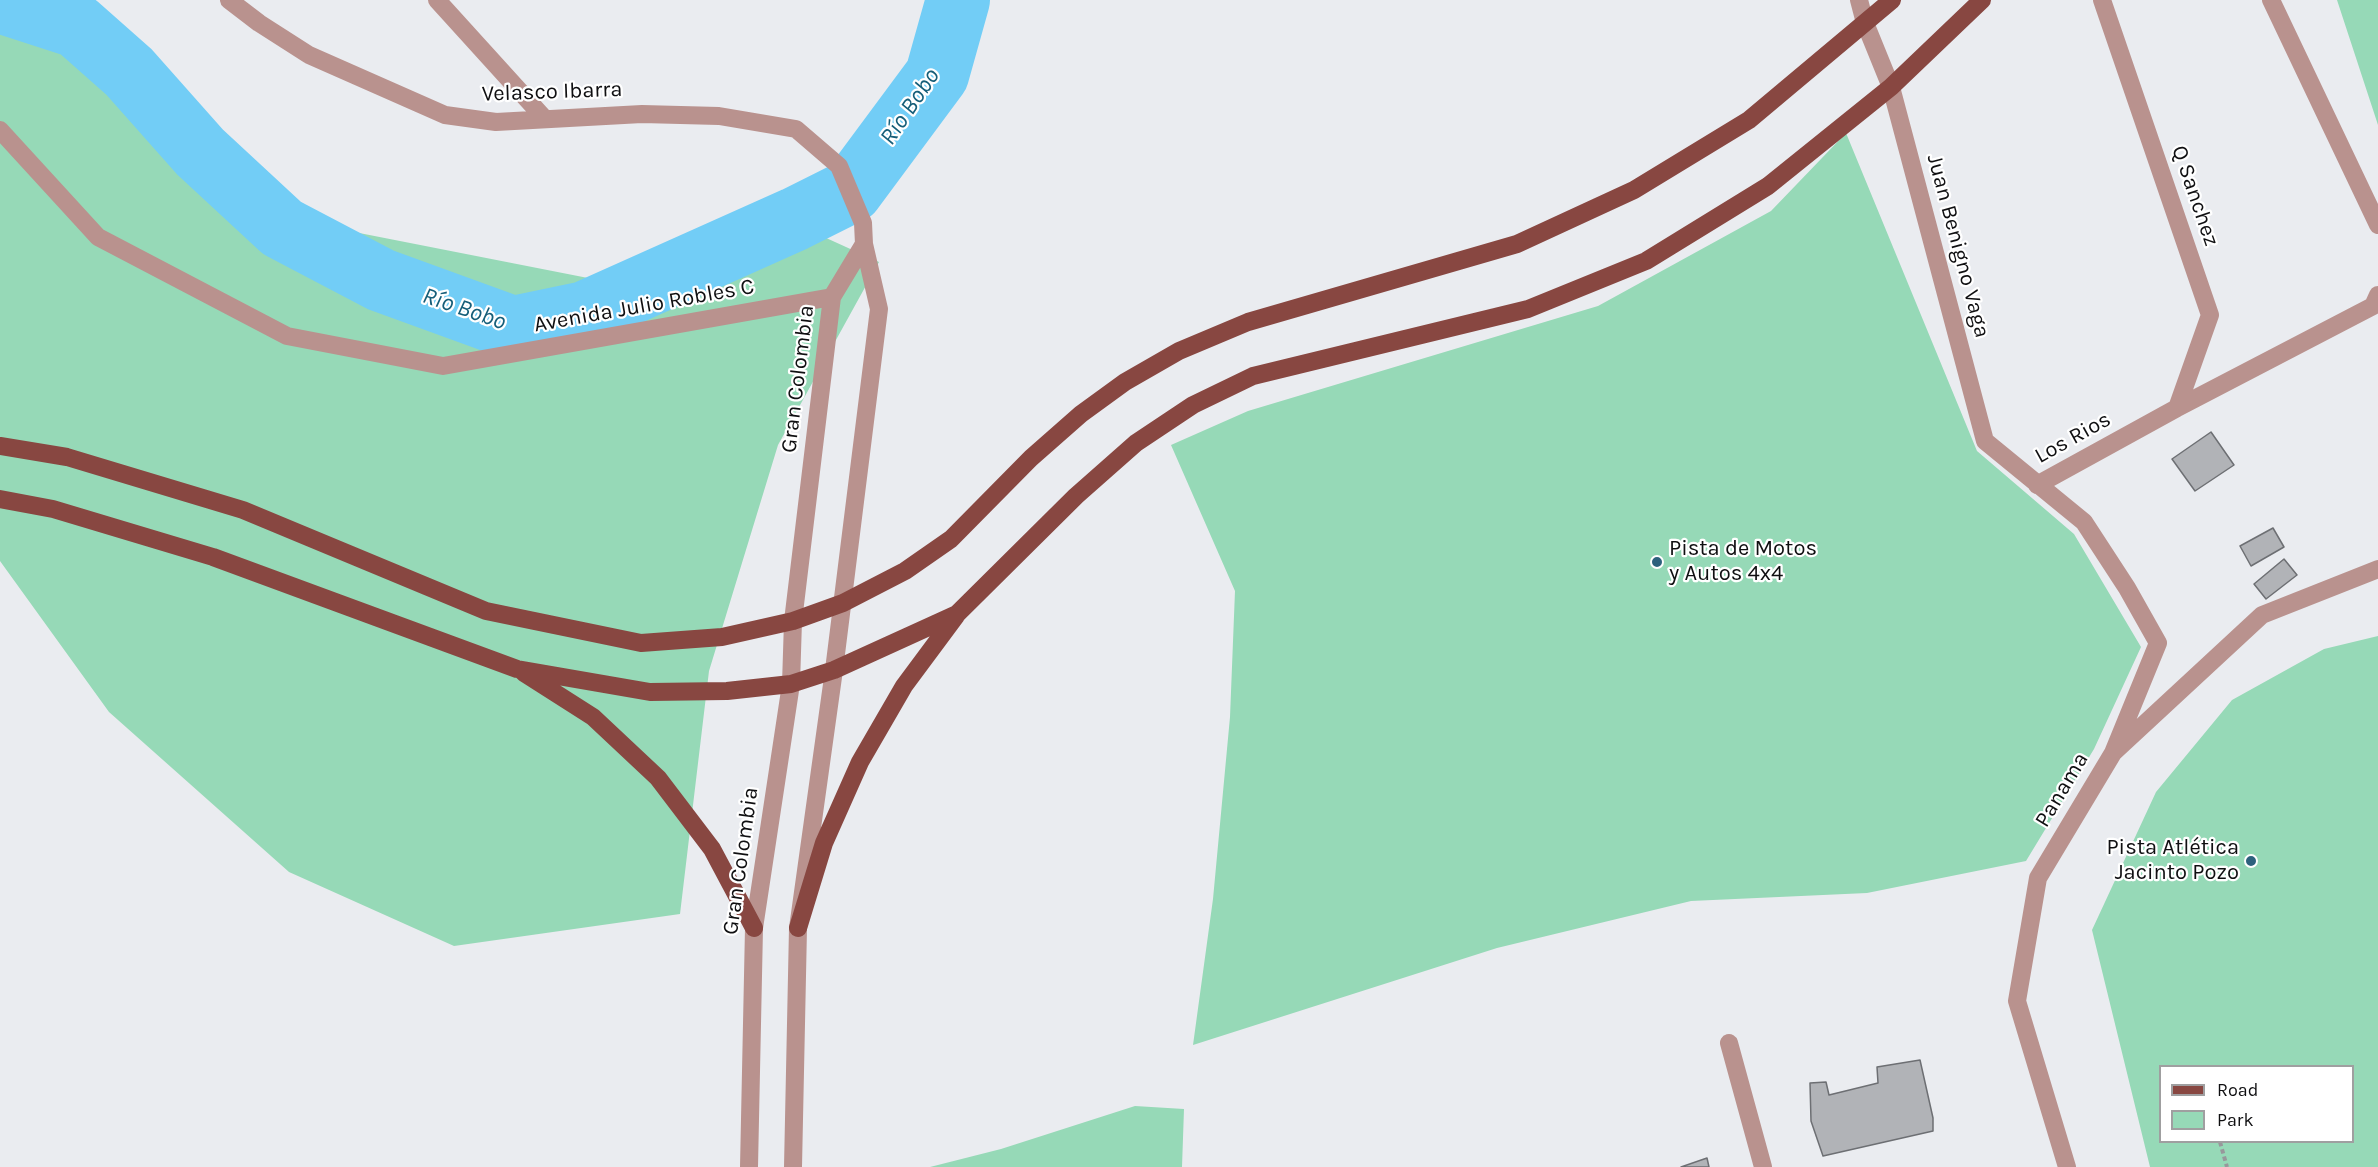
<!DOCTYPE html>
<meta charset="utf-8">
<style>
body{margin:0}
#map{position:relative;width:2378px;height:1167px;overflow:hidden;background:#eaecf0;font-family:Karla,sans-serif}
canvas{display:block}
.legend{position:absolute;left:2159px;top:1065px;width:195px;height:78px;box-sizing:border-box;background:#fff;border:2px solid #9f9fa0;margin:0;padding:8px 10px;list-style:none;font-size:18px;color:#0f0f11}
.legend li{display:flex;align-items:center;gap:12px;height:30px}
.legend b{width:30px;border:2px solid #9f9fa0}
</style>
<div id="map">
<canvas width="2378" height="1167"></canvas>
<ul class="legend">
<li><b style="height:8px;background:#884741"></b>Road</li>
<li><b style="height:16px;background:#96d9b7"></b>Park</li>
</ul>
</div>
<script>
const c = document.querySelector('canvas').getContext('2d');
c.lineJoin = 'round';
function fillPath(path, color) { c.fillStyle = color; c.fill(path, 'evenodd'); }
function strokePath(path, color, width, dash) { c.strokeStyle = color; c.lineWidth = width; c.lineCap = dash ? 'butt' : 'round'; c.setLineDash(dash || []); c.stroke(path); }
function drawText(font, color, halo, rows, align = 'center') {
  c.font = font + ' Karla,sans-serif'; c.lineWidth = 4.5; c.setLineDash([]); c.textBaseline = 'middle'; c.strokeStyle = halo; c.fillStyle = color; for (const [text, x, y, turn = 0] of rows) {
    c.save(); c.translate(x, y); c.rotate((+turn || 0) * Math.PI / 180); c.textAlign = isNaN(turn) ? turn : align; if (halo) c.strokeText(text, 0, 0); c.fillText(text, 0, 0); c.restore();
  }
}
const green = new Path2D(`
 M2337,0H2378V125Z
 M0,10L344,230L588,278H705L813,232L879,262L778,445L709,671L680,914L454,946L289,872L109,712L0,561Z
 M1846,133L1977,451L2074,534L2141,647L2094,749L2026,861L1867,893L1691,901L1497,948L1193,1045L1213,899L1230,717L1235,591L1171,445L1248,411L1598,306L1771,211Z
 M2378,636V1167H2150L2092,930L2156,792L2232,700L2324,649ZM2160,1066H2352V1142H2160Z
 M1135,1106L1184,1109L1182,1167H930L1001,1149Z`);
const river = new Path2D(`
 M0,1L77,26L129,72L200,152L282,228L381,280L513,328L585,313L795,219L851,191L937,75L958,0`);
const building = new Path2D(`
 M2211,432L2234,465L2195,491L2172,459Z
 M2273,528L2284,547L2251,566L2240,546Z
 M2284,559L2297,575L2266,599L2254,584Z
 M1920,1060L1933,1118V1131L1823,1156L1811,1121L1810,1083L1826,1082L1829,1095L1878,1083L1877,1067Z
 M1707,1158L1709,1167H1681Z`);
const path = new Path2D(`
 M2200,1065V1066
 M2220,1142L2227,1167`);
const minor = new Path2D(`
 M229,0L259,23L309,55L445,115L496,122L642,114L719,116L796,129L839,166L863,223L864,244L879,309L834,670L798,928L793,1167
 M437,0L545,119
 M1859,0L1865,23L1891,87L1985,441L2084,522L2127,588L2158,643L2113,753
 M2102,0L2210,315L2177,408
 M2271,0L2378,225
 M0,130L98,237L287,336L443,366L832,297
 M2037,485L2177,408L2373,306L2378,295
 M1729,1043L1763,1167
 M749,1167L754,928L791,684L793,621L832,297L864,244
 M2067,1167L2017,1001L2038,878L2113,753L2262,615L2378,569`);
const major = new Path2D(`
 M0,446L67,457L243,510L486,611L641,643L722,637L793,621L843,603L905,571L951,539L1031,458L1081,414L1125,382L1179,351L1248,322L1517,244L1634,190L1749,120L1892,0
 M0,499L53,509L213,557L517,669L650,692L727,691L791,684L834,670L957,614L1076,496L1136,443L1193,405L1253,376L1528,309L1646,261L1768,186L1891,87L1982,0
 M524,673L593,717L658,778L712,849L754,928
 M798,928L824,843L860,762L904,686L956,616`);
const markers = [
 [1657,562,6,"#2d617d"],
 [2251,861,6,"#2d617d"]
];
const streetNames = [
 ["Velasco Ibarra",552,92,-2],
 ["Q Sanchez",2195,196,71],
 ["Juan Benigno Vaga",1958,246,75],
 ["Avenida Julio Robles C",644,306,-10],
 ["Gran Colombia",798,379,-83],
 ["Los Rios",2073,438,-29],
 ["Panama",2062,790,-59],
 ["Gran Colombia",741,861,-82]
];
const poiNames = [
 ["Pista de Motos",1669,549],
 ["y Autos 4x4",1669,574],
 ["Pista Atlética",2239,848,"right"],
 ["Jacinto Pozo",2239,873,"right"]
];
const waterNames = [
 ["Río Bobo",910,107,-56],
 ["Río Bobo",464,309,19]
];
fillPath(green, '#96d9b7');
strokePath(river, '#72cdf6', 64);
fillPath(building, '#b1b3b7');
strokePath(building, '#6d6f73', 1.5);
strokePath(path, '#97989b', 4, [4.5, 3]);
strokePath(minor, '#b9928e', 18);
strokePath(major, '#884741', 18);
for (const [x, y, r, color] of markers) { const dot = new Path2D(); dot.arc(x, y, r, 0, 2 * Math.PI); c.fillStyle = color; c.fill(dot); strokePath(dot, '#fff', 2); }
drawText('22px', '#0f0f11', '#fff', streetNames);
drawText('22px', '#0f0f11', '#fff', poiNames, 'left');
drawText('italic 24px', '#155e79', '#fff', waterNames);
</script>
